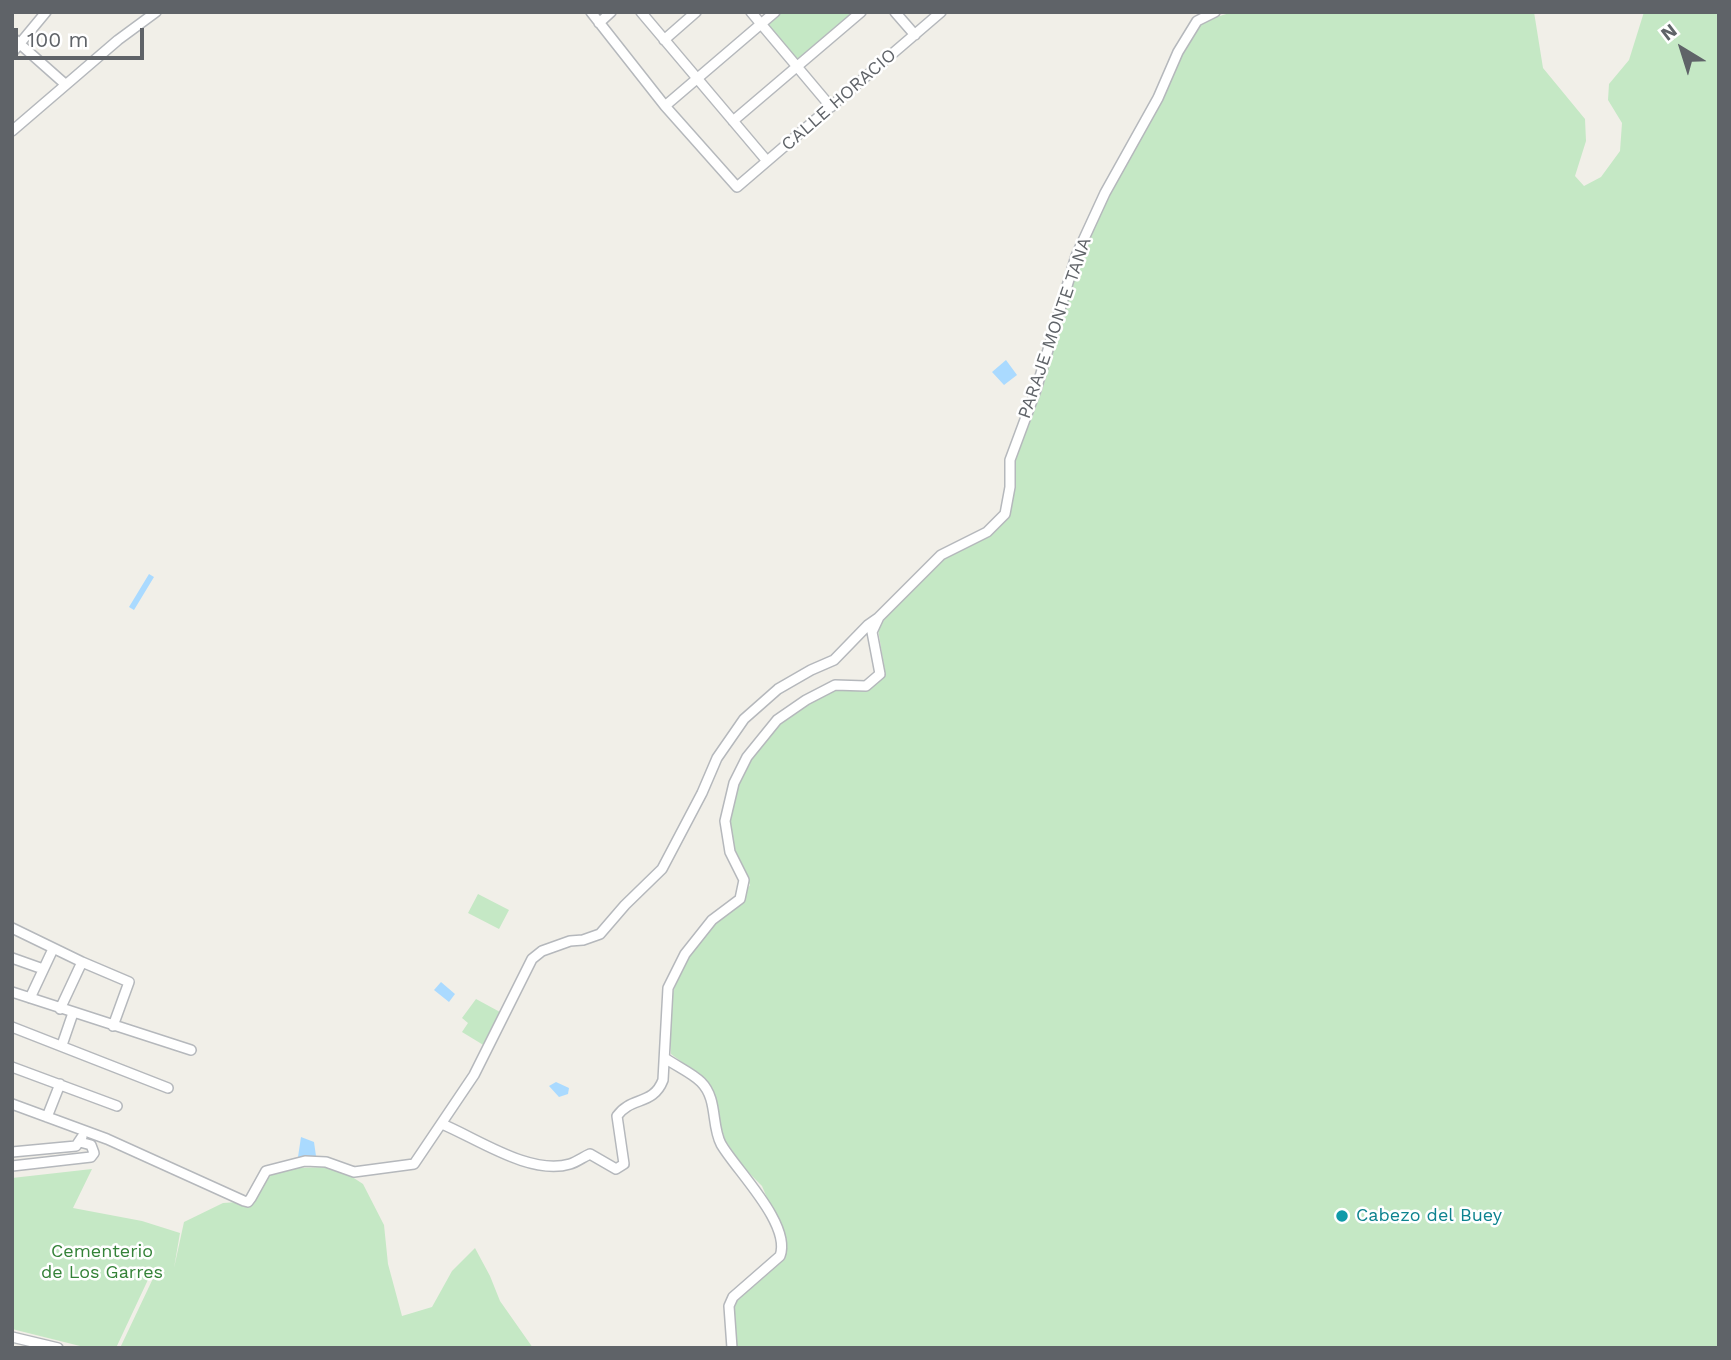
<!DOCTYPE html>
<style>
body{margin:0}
#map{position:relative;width:1731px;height:1360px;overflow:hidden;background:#f1efe8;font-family:"Work Sans",sans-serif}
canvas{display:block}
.frame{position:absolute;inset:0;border:14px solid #5f6368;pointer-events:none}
.north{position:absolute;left:1647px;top:14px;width:70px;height:70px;-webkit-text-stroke:5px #fff;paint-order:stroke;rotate:322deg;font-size:19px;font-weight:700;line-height:28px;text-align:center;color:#5f6368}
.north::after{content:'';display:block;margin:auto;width:24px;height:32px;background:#5f6368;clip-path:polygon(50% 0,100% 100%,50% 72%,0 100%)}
.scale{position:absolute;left:14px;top:28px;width:130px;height:32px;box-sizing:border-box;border:4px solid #5f6368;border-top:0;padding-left:9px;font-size:21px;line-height:24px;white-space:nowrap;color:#5f6368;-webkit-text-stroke:5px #fff;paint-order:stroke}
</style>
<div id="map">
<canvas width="1731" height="1360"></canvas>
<div class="frame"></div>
<div class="north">N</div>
<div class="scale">100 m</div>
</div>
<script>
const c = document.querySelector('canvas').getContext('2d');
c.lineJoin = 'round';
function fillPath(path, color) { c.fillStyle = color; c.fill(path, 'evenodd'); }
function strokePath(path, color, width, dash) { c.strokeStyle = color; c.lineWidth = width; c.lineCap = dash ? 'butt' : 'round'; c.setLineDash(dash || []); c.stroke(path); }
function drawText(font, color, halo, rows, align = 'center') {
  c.font = font + ' "Work Sans",sans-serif'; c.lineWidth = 5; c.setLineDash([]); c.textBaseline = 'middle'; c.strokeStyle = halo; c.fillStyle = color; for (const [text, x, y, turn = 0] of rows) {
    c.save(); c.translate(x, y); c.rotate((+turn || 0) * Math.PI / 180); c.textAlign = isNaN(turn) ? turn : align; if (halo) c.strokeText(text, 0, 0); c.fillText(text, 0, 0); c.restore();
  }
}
const green = new Path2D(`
 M775,12H861L797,67L761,24Z
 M1233,12H1534L1543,68L1585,119L1586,141L1575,176L1584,186L1601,177L1620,151L1622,123L1608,100L1609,84L1629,60L1644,12H1719V1348H736L732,1315L737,1301L785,1259L787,1246L762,1186L745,1169L725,1140L718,1117L715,1095L707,1081L671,1054C665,997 675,968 714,926C727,912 739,901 750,885C744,871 732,855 730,841C724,783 767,721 817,696C846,682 858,701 885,672L878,629L888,614L937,562L989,534L1009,508L1013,498L1015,454L1042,391L1078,259L1099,210L1192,32L1203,21Z
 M478,894L509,910L499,929L468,913Z
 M476,999L500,1012L485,1046L462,1032L468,1023L462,1018Z
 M337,1167L363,1184L384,1225L388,1264L402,1316L432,1307L452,1271L475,1248L490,1276L500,1301L533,1348H120L157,1270L153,1269L116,1348H88L12,1329V1178L92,1169L73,1208L142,1221L180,1233L174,1268L184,1222L223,1203L252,1201L268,1176L293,1168Z`);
const water = new Path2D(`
 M1006,360L1017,375L1004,385L992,372Z
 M149,574L154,577L134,610L129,607Z
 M441,982L455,994L449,1002L434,990Z
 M556,1082L569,1088L568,1094L559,1097L549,1086Z
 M301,1137L314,1142L316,1156L298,1157Z`);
const minor = new Path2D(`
 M591,12L665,106L737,187L941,12
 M641,12L767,161
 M751,12L831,107
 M895,12L915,35
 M599,23L611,12
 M12,37L65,84
 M664,40L696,12
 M12,53L46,12
 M665,106L775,12
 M733,121L861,12
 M12,131L118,40L156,12
 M12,928L82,962L129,982L113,1026
 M12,958L43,969
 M12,992L191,1050
 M30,998L53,949
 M60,1009L82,962
 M12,1027L168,1088
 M62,1045L73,1013
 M665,1058C676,1066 692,1073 701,1082C718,1099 711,1125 721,1144C735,1169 792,1224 780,1256L733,1297L729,1306L732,1348
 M12,1067L117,1106
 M12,1104L107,1139L244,1201L248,1202L251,1198L266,1171L305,1161L326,1162L354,1172L414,1164L474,1075L532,959L542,951L570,941L583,940L600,934L625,905L662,869L702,793L717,758L744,719L778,689L811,670L834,660L868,625L878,618
 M47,1117L60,1084
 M442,1124C478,1139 531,1176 570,1164C577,1162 583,1157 590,1154L616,1169L624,1164L617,1116C631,1096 653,1106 663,1080L668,988L685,954L712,920L740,899L744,880L730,852L725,821L734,783L747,757L777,720L806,700L835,685L866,686L880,674L872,632L879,617L941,555L987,532L1005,514L1010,487V460L1036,390L1076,256L1105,193L1158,98L1178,52L1197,21L1215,12
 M12,1152L76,1146L82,1137
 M12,1166L91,1157L94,1153L91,1145L80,1142
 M12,1337L58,1348`);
const markers = [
 [1342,1216,7,"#0f9aa8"]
];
const streetNames = [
 ["CALLE HORACIO",839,100,-41],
 ["PARAJE MONTE TANA",1055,328,-71]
];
const cultureNames = [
 ["Cabezo del Buey",1356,1216]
];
const parkNames = [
 ["Cementerio",102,1252],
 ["de Los Garres",102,1273]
];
fillPath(green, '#c5e8c5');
fillPath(water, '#aadaff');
strokePath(minor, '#b5b8bc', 12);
strokePath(minor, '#fff', 9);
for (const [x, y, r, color] of markers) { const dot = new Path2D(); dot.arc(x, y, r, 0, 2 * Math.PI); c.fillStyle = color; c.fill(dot); strokePath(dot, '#fff', 2.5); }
drawText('18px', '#5f6368', '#fff', streetNames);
drawText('18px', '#0d838f', '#fff', cultureNames, 'left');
drawText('18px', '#348238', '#fff', parkNames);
</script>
